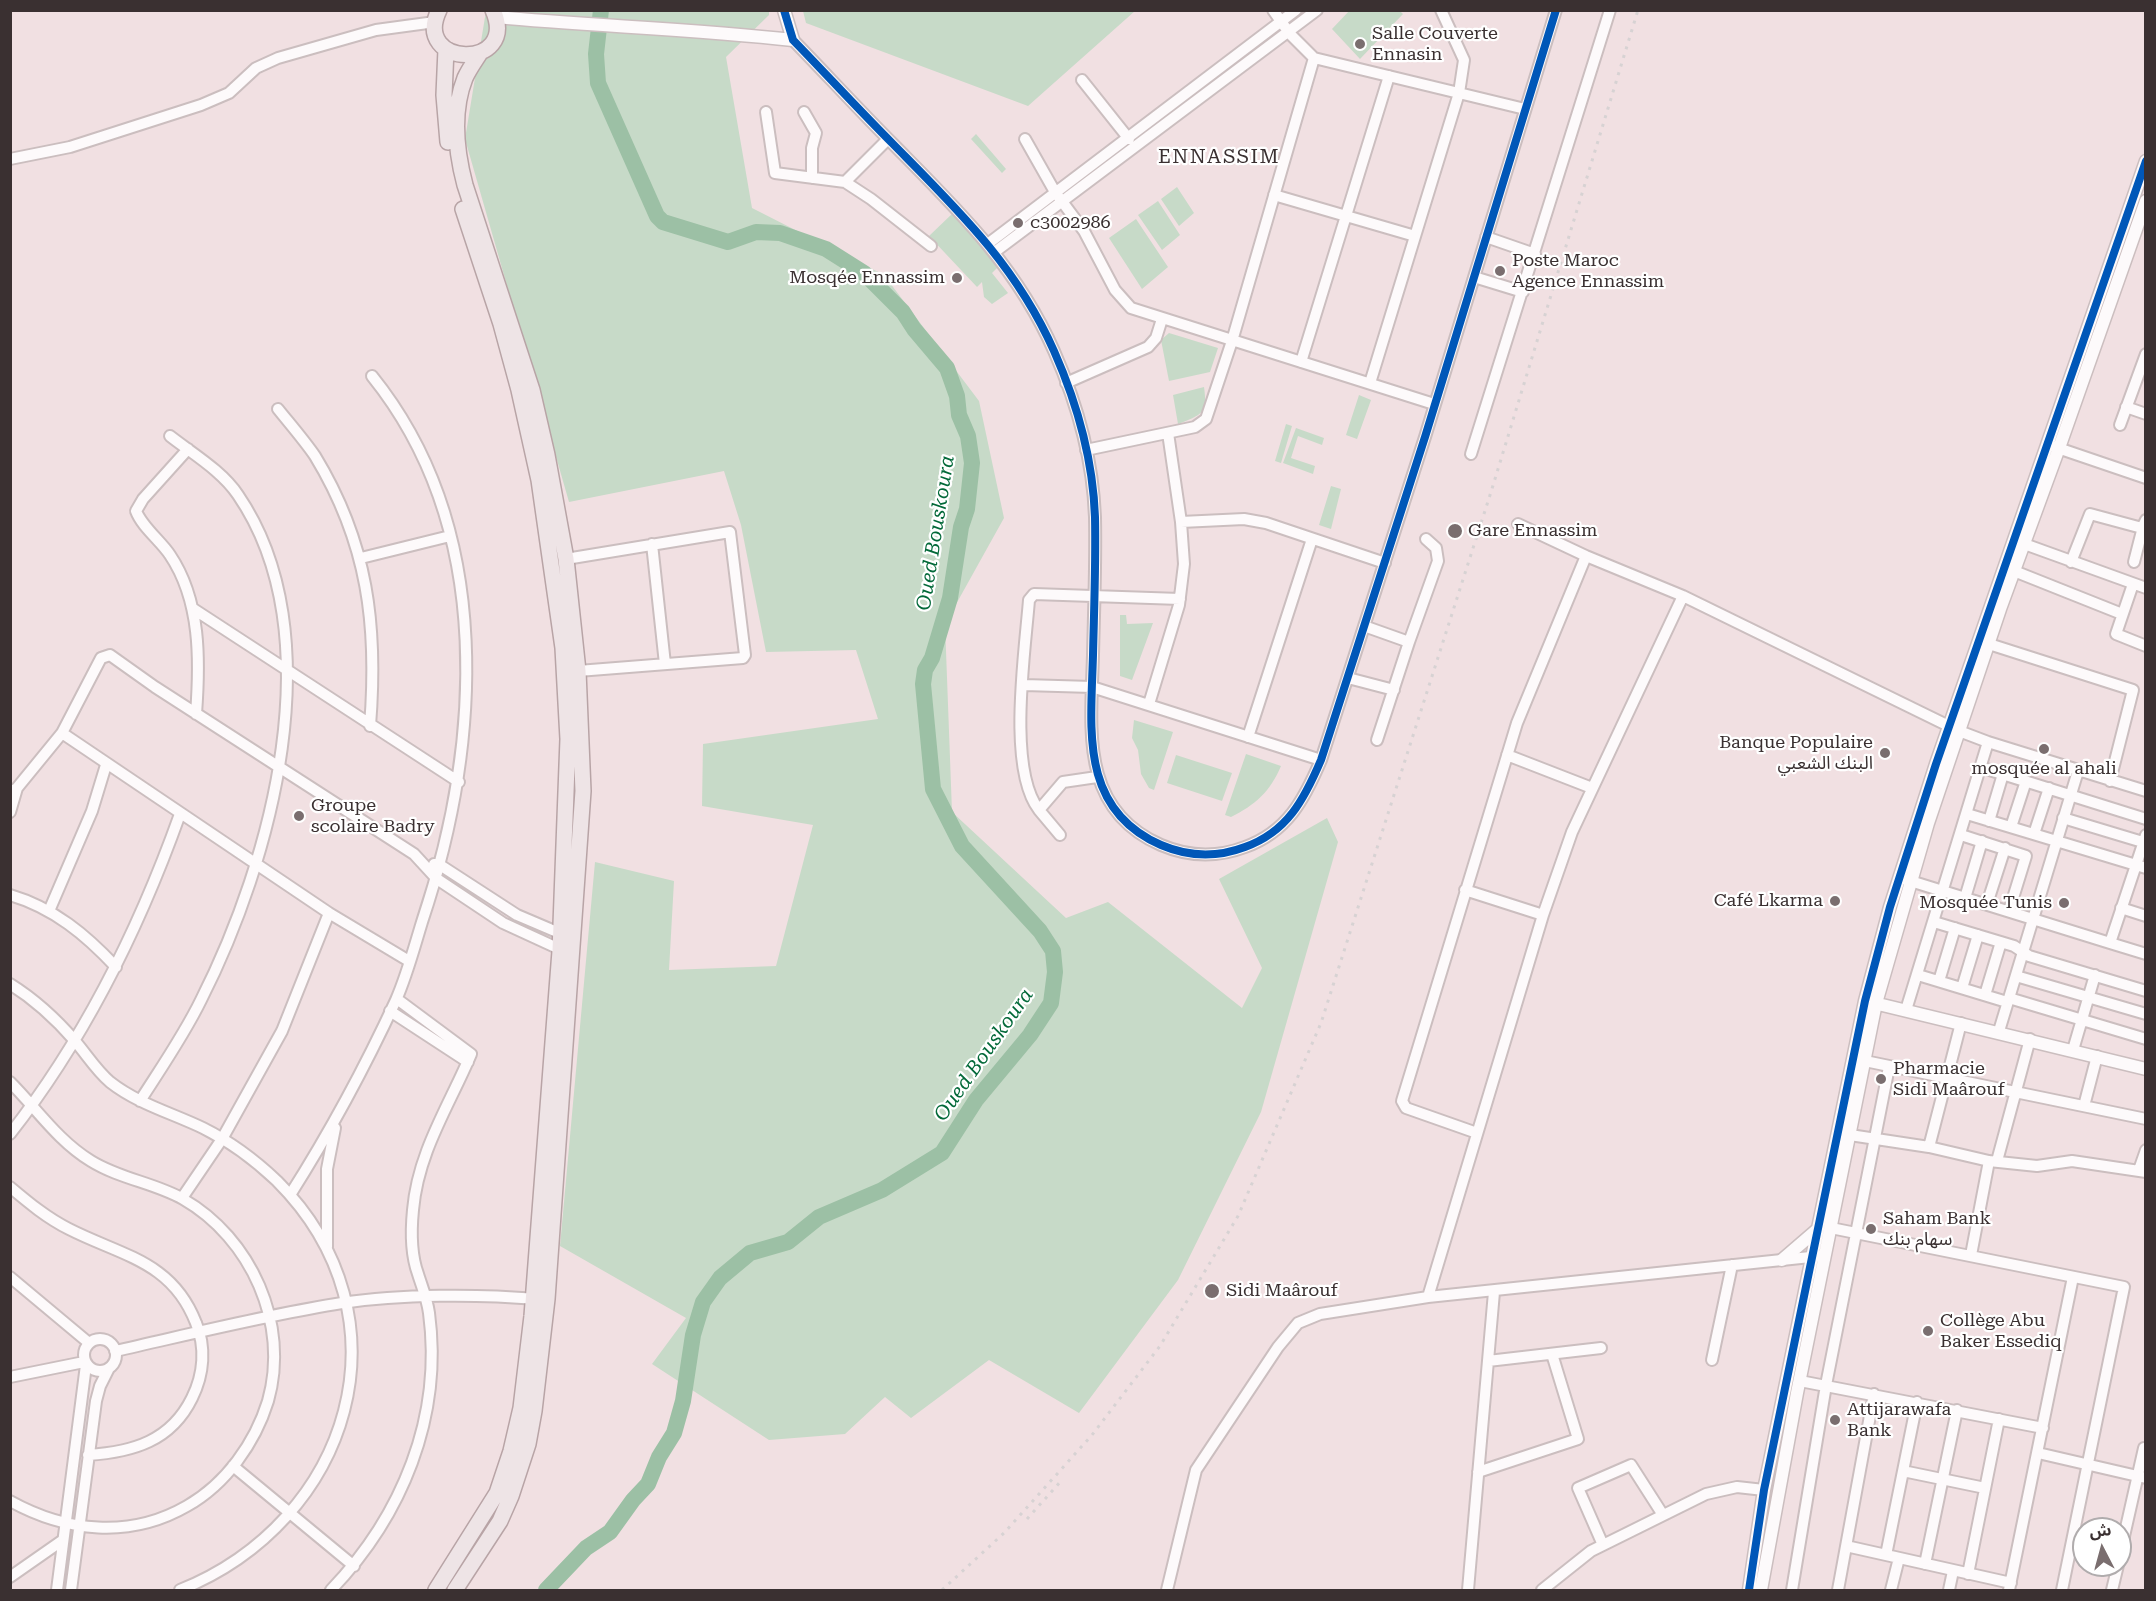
<!DOCTYPE html>
<meta charset="utf-8">
<style>
body{margin:0}
#map{position:relative;width:2156px;height:1601px;overflow:hidden;background:#f1e0e2;font-family:"Roboto Serif","Noto Sans Arabic",serif}
canvas{display:block}
.frame{position:absolute;inset:0;border:12px solid #3a3031;pointer-events:none}
.north{position:absolute;left:2072px;top:1517px;width:60px;height:60px;box-sizing:border-box;background:#fff;border:2px solid #b0acad;border-radius:50%;rotate:354deg;font-size:16px;font-weight:700;line-height:24px;text-align:center;color:#3a3031}
.north::after{content:'';display:block;margin:auto;width:21px;height:27px;background:#7a6e6f;clip-path:polygon(50% 0,100% 100%,50% 72%,0 100%)}
</style>
<div id="map">
<canvas width="2156" height="1601"></canvas>
<div class="frame"></div>
<div class="north">ش</div>
</div>
<script>
const c = document.querySelector('canvas').getContext('2d');
c.lineJoin = 'round';
function fillPath(path, color) { c.fillStyle = color; c.fill(path, 'evenodd'); }
function strokePath(path, color, width, dash) { c.strokeStyle = color; c.lineWidth = width; c.lineCap = dash ? 'butt' : 'round'; c.setLineDash(dash || []); c.stroke(path); }
function drawText(font, color, halo, rows, align = 'center') {
  c.font = font + ' "Roboto Serif","Noto Sans Arabic",serif'; c.lineWidth = 4.5; c.setLineDash([]); c.textBaseline = 'middle'; c.strokeStyle = halo; c.fillStyle = color; for (const [text, x, y, turn = 0] of rows) {
    c.save(); c.translate(x, y); c.rotate((+turn || 0) * Math.PI / 180); c.textAlign = isNaN(turn) ? turn : align; if (halo) c.strokeText(text, 0, 0); c.fillText(text, 0, 0); c.restore();
  }
}
const green = new Path2D(`
 M1350,10L1400,11L1403,14L1360,59L1332,29Z
 M486,11H769V15L726,57L752,208L884,275L979,401L1004,518L945,624L952,812L1066,918L1108,902L1242,1008L1262,968L1219,879L1327,818L1338,842L1261,1112L1178,1280L1079,1413L989,1360L911,1418L885,1397L845,1434L769,1440L652,1364L686,1318L560,1246L595,862L674,881L669,970L776,966L813,825L702,806L703,744L878,719L856,650L766,652L741,525L724,471L569,502L465,139Z
 M803,11V10L1135,11L1028,106L806,23Z
 M976,134L1006,169L1002,173L971,139Z
 M1177,187L1194,213L1179,226L1161,199Z
 M1158,201L1180,235L1162,250L1138,215Z
 M953,213L1001,264L992,273L1008,293L992,304L984,297L982,282L977,287L929,236Z
 M1136,219L1168,267L1142,289L1109,238Z
 M1169,333L1218,348L1210,372L1169,381L1161,340Z
 M1204,387C1208,414 1201,415 1178,424L1173,395Z
 M1359,395L1371,400L1357,439L1346,435Z
 M1286,424L1292,426L1281,463L1275,461Z
 M1296,428L1324,438L1322,445L1298,436L1291,458L1315,466L1313,474L1283,463Z
 M1331,486L1341,489L1331,529L1319,525Z
 M1120,615H1126L1127,624L1153,623L1132,680L1120,676Z
 M1134,720L1173,732L1154,790L1149,788L1141,774L1138,750L1132,738Z
 M1246,754L1281,766C1270,792 1255,805 1231,817L1225,815Z
 M1176,755L1232,773L1222,801L1167,783Z`);
const river = new Path2D(`
 M546,1590L586,1548L610,1532L633,1500L648,1484L659,1457L674,1433L683,1401L693,1335L703,1302L720,1278L750,1253L788,1242L819,1217L882,1190L942,1153L976,1100L1030,1035L1051,1003L1055,972L1053,951L1040,931L962,846L933,789L923,684L925,670L932,658L950,598L961,527L967,509L972,463L968,436L959,415L957,396L947,368L914,329L903,312L864,273L826,249L780,233L756,232L728,242L663,222L657,216L598,83L596,54L601,10`);
const minor = new Path2D(`
 M793,40C826,74 859,110 893,144C957,209 1016,265 1054,351C1077,403 1093,461 1095,517C1096,563 1094,610 1093,655C1091,729 1079,809 1161,845C1189,857 1216,858 1245,847C1287,832 1304,800 1321,760L1425,437L1556,10
 M1314,58L1525,109
 M1082,80L1129,139
 M766,112L775,173L845,182L871,199L931,246
 M804,112L816,133L812,148V178
 M1025,139L1055,192L1084,231L1115,290L1131,308L1434,404
 M10,159L70,147L201,105L229,93L256,68L278,58L376,30L435,22
 M845,182L888,139
 M1274,195L1415,236
 M1486,237L1535,254
 M989,243L1296,10
 M996,251L1317,10
 M1474,277L1523,292
 M1301,362L1389,76
 M1066,383L1148,347L1156,338L1162,319
 M1370,383L1459,93L1464,60L1441,10
 M2126,407L2146,414
 M278,409C290,424 304,440 315,456C368,543 378,626 370,726
 M2120,425L2146,354
 M1168,433L1181,522L1244,519L1266,523L1385,563
 M2052,446L2146,478
 M188,449L143,499L136,511C142,527 161,541 170,555C201,601 200,661 196,714
 M1086,450L1195,427L1206,419L1232,341L1314,58L1290,34L1273,10
 M1471,454L1610,10
 M1518,524L1586,556L1683,596L1959,731L1988,742L2146,791
 M2016,541L2146,588
 M652,544L665,664
 M361,558L450,536
 M566,559L730,532L745,655L743,658L578,671
 M2071,562L2090,514L2142,528L2146,520
 M2134,562L2143,527
 M2014,571L2122,614
 M2133,584L2116,634L2146,646
 M192,608L459,782
 M1364,626L1409,642L1377,740
 M1409,642L1438,561L1436,548L1426,539
 M1989,644L2133,690L2110,781
 M1348,678L1394,690
 M1024,685L1092,687L1321,760
 M1149,704L1179,605L1184,564L1181,522
 M62,733L329,913L409,961
 M1248,737L1312,539
 M1507,755L1592,788
 M1980,767L2146,819
 M1097,777L1063,782L1039,810C1007,769 1025,652 1029,600L1034,594L1180,599
 M10,792L17,788L62,733L101,658L110,655L155,687L414,854L437,879L503,923L566,952
 M1039,810L1060,835
 M10,812L17,788
 M1967,814L2146,868
 M2063,818L2146,843
 M1989,821L2003,774
 M2011,827L2026,781
 M2034,834L2049,788
 M1961,835L2026,856L2009,911
 M434,864L440,865L517,915L564,935
 M1904,879L2110,943L2146,835
 M1465,890L1543,915
 M10,895C54,908 86,935 116,967
 M1965,898L1982,841
 M1987,904L2005,848
 M2121,908L2146,916
 M49,911L92,811L106,765
 M1934,922L2014,946L2029,956L2146,991
 M2110,943L2146,954
 M1918,975L2007,1002
 M2016,976L2146,1014
 M1939,981L1955,928
 M10,984C34,999 56,1019 75,1041C87,1055 96,1070 110,1082C138,1104 172,1113 203,1128C229,1141 256,1161 277,1181C414,1318 351,1521 180,1590
 M1962,988L1978,935
 M1985,995L2001,942
 M2009,998L2146,1039
 M1906,1010L1988,742
 M390,1011L468,1062
 M1999,1031L2078,771
 M2073,1050L2095,975
 M1865,1061L2146,1119
 M10,1082C37,1109 58,1141 91,1161C120,1179 155,1183 183,1199C251,1238 290,1324 268,1401C255,1443 226,1484 187,1506C130,1539 66,1532 10,1501
 M140,1101C161,1068 184,1035 201,1000C271,862 334,635 238,495C222,471 193,454 170,436
 M2084,1106L2097,1056
 M1477,1133L1406,1108L1402,1101L1517,723L1586,556
 M10,1134C86,1037 139,929 180,814
 M1850,1135L1929,1147L1989,1161L2037,1166L2072,1161L2146,1172
 M1929,1147L1961,1023
 M1997,1161L2030,1039
 M2139,1170L2146,1150
 M10,1187C29,1203 47,1218 69,1229C122,1256 172,1261 196,1323C206,1347 204,1374 192,1398C171,1441 133,1452 88,1455
 M290,1195C330,1132 365,1067 396,1000C407,975 414,948 422,922C481,745 496,530 372,376
 M182,1198L222,1139L282,1031L329,913
 M1831,1228L2124,1287L2062,1590
 M327,1247V1169L335,1128
 M1971,1255L1989,1161
 M10,1277L89,1343
 M1428,1297L1543,915L1572,832L1683,596
 M84 1355a16 16 0 1 1 32 0a16 16 0 1 1-32 0Z
 M115,1351C191,1334 266,1315 342,1303C401,1294 478,1294 538,1299
 M1712,1360L1732,1265
 M1488,1361L1601,1348
 M10,1377L84,1362
 M1800,1381L2043,1428
 M2038,1453L2146,1478
 M233,1466L354,1566
 M1903,1471L1985,1488
 M1478,1472L1578,1439L1552,1354
 M1603,1545L1578,1488L1631,1465L1663,1515
 M1846,1546L2011,1583
 M2120,1554L2144,1448
 M1886,1555L1917,1402
 M1925,1564L1957,1410
 M1968,1574L1999,1419
 M10,1577L63,1540
 M57,1590L86,1365
 M71,1590L96,1401L100,1386L109,1368
 M331,1590C402,1516 443,1417 429,1313C427,1298 422,1287 418,1274C411,1255 411,1230 413,1210C418,1152 449,1106 471,1054L397,999
 M1167,1590L1196,1470L1278,1347L1298,1323L1320,1314L1428,1297L1820,1256
 M1468,1590L1494,1292
 M1542,1590L1591,1551L1706,1494L1737,1487L1764,1490
 M1792,1590L1826,1385L1889,1067
 M1838,1590L1874,1394
 M1891,1590L1899,1558
 M1949,1590L1953,1571
 M2009,1590L2073,1277
 M2112,1590L2118,1565`);
const tertiary = new Path2D(`
 M496,17C594,26 694,29 793,40L784,10
 M1870,1002L2146,1069
 M1782,1260L1818,1229
 M1749,1590L1764,1490L1865,1001L1890,907L1936,764L2146,161
 M1761,1590L1797,1393L1876,1003L1928,823L2000,609L2059,448L2146,201`);
const primary = new Path2D(`
 M439,10C411,68 520,71 493,10
 M446,49L444,95L448,142
 M436,1590L497,1493L511,1451L521,1408L532,1316L560,951L568,739L563,648L539,480L519,390L501,324L463,209
 M455,1590L500,1521L511,1496L528,1444L534,1411L547,1299L583,791L578,671L566,559L547,455L532,390L465,185C456,151 452,111 465,78C469,69 475,61 480,53`);
const rail = new Path2D(`
 M1027,1519L1061,1481
 M942,1590L1004,1533L1092,1435L1160,1346L1238,1216L1321,1023L1491,492L1638,10`);
const cycleway = new Path2D(`
 M784,10L793,40C826,74 859,110 893,144C957,209 1016,265 1054,351C1077,403 1093,461 1095,517C1096,563 1094,610 1093,655C1091,729 1079,809 1161,845C1189,857 1216,858 1245,847C1287,832 1304,800 1321,760L1425,437L1556,10
 M1749,1590L1764,1490L1865,1001L1890,907L1936,764L2146,161`);
const markers = [
 [1360,44,6,"#7a6e6f"],
 [1018,223,6,"#7a6e6f"],
 [1500,271,6,"#7a6e6f"],
 [957,278,6,"#7a6e6f"],
 [1455,531,8,"#7a6e6f"],
 [2044,749,6,"#7a6e6f"],
 [1885,753,6,"#7a6e6f"],
 [299,816,6,"#7a6e6f"],
 [1835,901,6,"#7a6e6f"],
 [2064,903,6,"#7a6e6f"],
 [1881,1079,6,"#7a6e6f"],
 [1871,1229,6,"#7a6e6f"],
 [1212,1291,8,"#7a6e6f"],
 [1928,1331,6,"#7a6e6f"],
 [1835,1420,6,"#7a6e6f"]
];
const poiNames = [
 ["Salle Couverte",1372,34],
 ["Ennasin",1372,55],
 ["c3002986",1030,223],
 ["Poste Maroc",1512,261],
 ["Agence Ennassim",1512,282],
 ["Mosqée Ennassim",945,278,"right"],
 ["Gare Ennassim",1468,531],
 ["Banque Populaire",1873,743,"right"],
 ["البنك الشعبي",1873,764,"right"],
 ["mosquée al ahali",2044,769,"center"],
 ["Groupe",311,806],
 ["scolaire Badry",311,827],
 ["Café Lkarma",1823,901,"right"],
 ["Mosquée Tunis",2052,903,"right"],
 ["Pharmacie",1893,1069],
 ["Sidi Maârouf",1893,1090],
 ["Saham Bank",1883,1219],
 ["سهام بنك",1883,1240],
 ["Sidi Maârouf",1226,1291],
 ["Collège Abu",1940,1321],
 ["Baker Essediq",1940,1342],
 ["Attijarawafa",1847,1410],
 ["Bank",1847,1431]
];
const neighbourhoodNames = [
 ["ENNASSIM",1219,157]
];
const waterNames = [
 ["Oued Bouskoura",936,533,-81],
 ["Oued Bouskoura",984,1055,-55]
];
fillPath(green, '#c7dac8');
strokePath(river, '#9cc0a5', 16);
strokePath(minor, '#cbbebf', 14);
strokePath(tertiary, '#cbbebf', 15);
strokePath(primary, '#b8a4a6', 18);
strokePath(minor, '#fdfafb', 10);
strokePath(tertiary, '#fdfafb', 12);
strokePath(primary, '#eee4e6', 15);
strokePath(rail, '#d7d2d3', 3, [3, 6]);
strokePath(cycleway, '#0057b8', 8);
for (const [x, y, r, color] of markers) { const dot = new Path2D(); dot.arc(x, y, r, 0, 2 * Math.PI); c.fillStyle = color; c.fill(dot); strokePath(dot, '#fff', 2); }
drawText('18px', '#3a3031', '#fff', poiNames, 'left');
c.letterSpacing = '1.5px';
drawText('20px', '#3a3031', '#fff', neighbourhoodNames);
c.letterSpacing = '0px';
drawText('italic 20px', '#036939', '#fff', waterNames);
</script>
